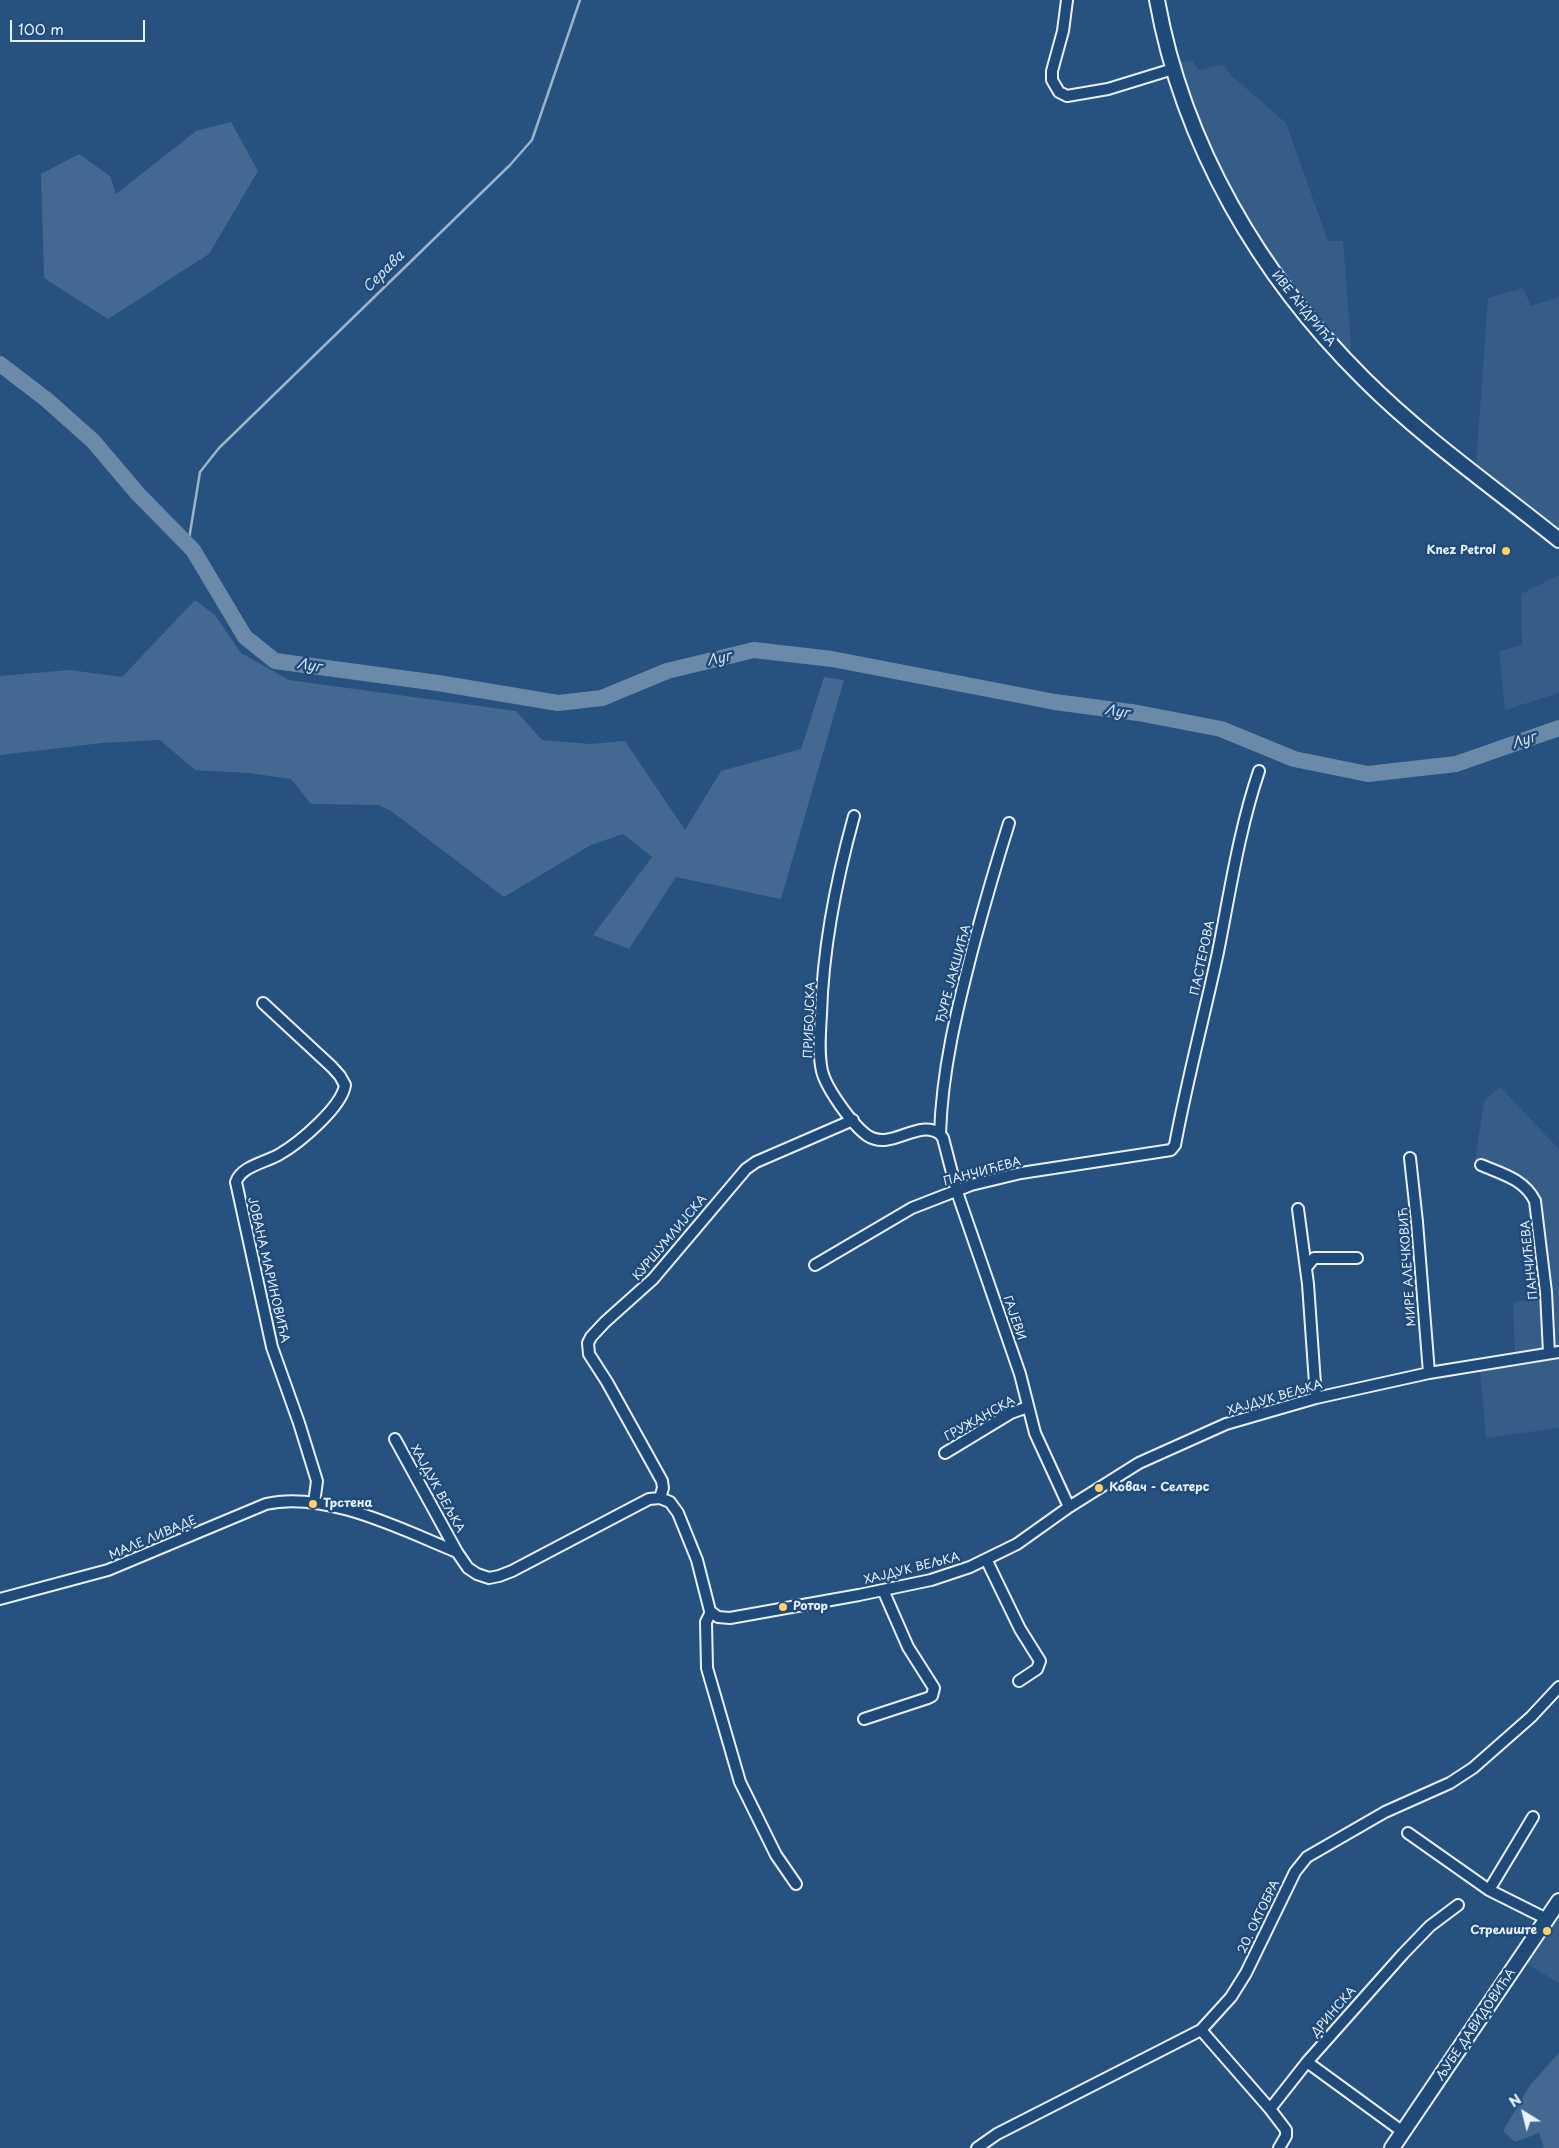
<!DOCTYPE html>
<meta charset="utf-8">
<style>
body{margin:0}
#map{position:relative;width:1559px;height:2148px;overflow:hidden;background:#27517f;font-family:"Playpen Sans",sans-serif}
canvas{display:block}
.north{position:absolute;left:1499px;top:2088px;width:50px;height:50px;-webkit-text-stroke:4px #1f4a7a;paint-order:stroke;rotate:324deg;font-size:14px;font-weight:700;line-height:20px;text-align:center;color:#e8f1f8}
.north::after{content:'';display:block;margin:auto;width:18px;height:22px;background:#e8f1f8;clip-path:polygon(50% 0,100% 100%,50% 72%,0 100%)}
.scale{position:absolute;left:10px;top:20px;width:135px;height:22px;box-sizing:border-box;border:2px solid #e8f1f8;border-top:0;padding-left:6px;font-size:15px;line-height:18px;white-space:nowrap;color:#e8f1f8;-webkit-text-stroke:4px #1f4a7a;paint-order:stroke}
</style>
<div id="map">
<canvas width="1559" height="2148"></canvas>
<div class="north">N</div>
<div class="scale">100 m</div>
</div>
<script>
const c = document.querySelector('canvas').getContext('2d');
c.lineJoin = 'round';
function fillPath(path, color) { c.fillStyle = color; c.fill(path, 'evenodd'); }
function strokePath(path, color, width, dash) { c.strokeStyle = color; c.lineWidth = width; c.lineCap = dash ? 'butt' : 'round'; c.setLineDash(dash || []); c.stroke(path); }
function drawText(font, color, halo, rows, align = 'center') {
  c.font = font + ' "Playpen Sans",sans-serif'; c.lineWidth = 5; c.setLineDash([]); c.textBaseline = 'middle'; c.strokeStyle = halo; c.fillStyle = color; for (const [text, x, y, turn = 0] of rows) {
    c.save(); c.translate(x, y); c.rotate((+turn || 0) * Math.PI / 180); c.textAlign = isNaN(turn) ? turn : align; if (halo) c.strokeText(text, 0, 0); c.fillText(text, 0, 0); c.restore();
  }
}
const built = new Path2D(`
 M1193,61L1198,70L1222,65L1233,77L1286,123L1328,241H1343L1351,344L1350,353L1337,342L1290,284L1239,212L1212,157L1175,62Z
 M1523,288L1531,306L1559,297V532L1476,465L1488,298Z
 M1559,575V693L1505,710L1499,651L1522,645L1521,594Z
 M1500,1087L1559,1149V1347L1553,1348L1540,1200L1530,1186L1519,1179L1475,1161L1484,1101Z
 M1545,1299V1351L1515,1355L1513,1302Z
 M1559,1359V1428L1486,1438L1480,1370Z
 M1555,1916L1559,1919V1983L1526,1963Z`);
const green = new Path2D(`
 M231,122L258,171L209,254L108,319L44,278L41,174L79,154L110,176L116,194L196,131Z
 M195,600L215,615L241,653L289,680L516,711L542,740L591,744L625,741L685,830L721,771L801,749L824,677L844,680L781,899L676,877L629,949L593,935L652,857L623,834L591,845L504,897L391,811L379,805L311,804L291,779L248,773L195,770L160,740L102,743L0,755V676L70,670L122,677Z
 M1559,2053V2148H1544L1539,2133L1515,2142L1503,2131L1530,2085Z`);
const stream = new Path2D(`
 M188,545L200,472L219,448L510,165L532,140L580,0`);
const river = new Path2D(`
 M0,364L47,400L93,441L138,494L193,550L245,637L275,661L438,683L558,703L602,698L667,671L754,650L832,659L1055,702L1138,713L1221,729L1294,759L1368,774L1456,764L1559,728`);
const minor = new Path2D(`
 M1067,0L1063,31L1052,71V80L1059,92L1067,96L1108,89L1173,69
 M854,816C836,881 823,947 821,1014C820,1033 818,1053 822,1071C826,1088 853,1126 868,1136C892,1151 918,1118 940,1134
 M1009,823C996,864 984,906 973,947C957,1009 942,1070 940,1134L943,1138L957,1192L1020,1374L1035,1433L1069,1507
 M263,1003L332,1067L340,1076L345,1085C342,1107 299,1143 280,1154C267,1162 241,1166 236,1182L272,1347L299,1423L317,1481L314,1503
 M1410,1158L1417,1222L1429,1373
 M1481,1165C1502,1174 1524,1179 1535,1201L1546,1292L1549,1353
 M1298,1209L1308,1284L1316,1398
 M815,1265L912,1208L971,1185L1021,1173L1171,1150L1175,1145C1187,1080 1204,1017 1218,952C1230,892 1239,830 1259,771
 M1306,1268L1314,1258H1357
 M395,1439L457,1552L468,1568L477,1574L489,1578L499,1576L512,1571L649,1499L660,1498L670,1502L678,1513L697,1560L710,1611L718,1617L730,1618L859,1595L931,1580L970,1567L1017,1544L1069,1507L1139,1463L1226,1424L1316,1398L1429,1373L1559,1352
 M945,1453L1011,1413L1028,1407
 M660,1498L663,1488L662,1481L607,1382L589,1354L588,1343L591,1337L605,1322L653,1279L746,1169L756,1162L853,1120
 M986,1559L1020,1629L1040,1661L1037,1669L1019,1681
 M0,1599L108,1570L266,1504C325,1490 403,1530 457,1552
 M711,1612L706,1622L707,1668L740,1782L776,1855L796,1884
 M864,1719L928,1698L932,1696L934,1688L908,1647L883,1590
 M1408,1833L1489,1890L1547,1919
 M1489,1890L1533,1817
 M1201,2030L1270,2109
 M1307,2062L1403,2132
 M977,2148L997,2134L1201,2030L1231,1997L1246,1973L1295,1872L1307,1857L1385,1812L1450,1783L1473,1768L1531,1717L1559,1687
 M1279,2148L1286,2136V2130L1270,2109L1307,2062L1403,1954L1430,1926L1458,1905`);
const major = new Path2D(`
 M1157,0C1183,145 1260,276 1364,379C1423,438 1493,487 1559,540
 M1392,2148L1559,1901`);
const markers = [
 [1506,551,5,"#ffd166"],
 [1099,1488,5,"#ffd166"],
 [313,1504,5,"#ffd166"],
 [783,1607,5,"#ffd166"],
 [1547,1931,5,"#ffd166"]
];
const streetNames = [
 ["ИВЕ АНДРИЋА",1303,309,51],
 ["ПАСТЕРОВА",1203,958,-78],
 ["ЂУРЕ ЈАКШИЋА",954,974,-75],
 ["ПРИБОЈСКА",810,1020,-88],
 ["ПАНЧИЋЕВА",982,1172,-15],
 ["КУРШУМЛИЈСКА",670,1238,-50],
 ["ПАНЧИЋЕВА",1530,1260,-96],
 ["МИРЕ АЛЕЧКОВИЋ",1408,1267,-94],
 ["ЈОВАНА МАРИНОВИЋА",268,1270,77],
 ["ГАЈЕВИ",1014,1318,71],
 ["ХАЈДУК ВЕЉКА",1275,1398,-16],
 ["ГРУЖАНСКА",980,1419,-29],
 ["ХАЈДУК ВЕЉКА",437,1489,61],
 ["МАЛЕ ЛИВАДЕ",153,1538,-23],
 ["ХАЈДУК ВЕЉКА",912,1569,-14],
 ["20. ОКТОБРА",1259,1917,-64],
 ["ДРИНСКА",1334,2012,-49],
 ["ЉУБЕ ДАВИДОВИЋА",1476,2025,-56]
];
const poiNames = [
 ["Knez Petrol",1496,551,"right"],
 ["Ковач - Селтерс",1109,1488],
 ["Трстена",323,1504],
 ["Ротор",793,1607],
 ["Стрелиште",1537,1931,"right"]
];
const waterNames = [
 ["Серава",384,272,-45],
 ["Луг",719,659,-13],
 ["Луг",309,666,8],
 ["Луг",1117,712,9],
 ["Луг",1524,741,-19]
];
fillPath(built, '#355d88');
fillPath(green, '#436891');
strokePath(stream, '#9db3c9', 2.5);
strokePath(river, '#6b8aaa', 16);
strokePath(minor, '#e8f1f8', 14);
strokePath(major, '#e8f1f8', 18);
strokePath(minor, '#1f4a7a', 10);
strokePath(major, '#1f4a7a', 14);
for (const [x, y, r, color] of markers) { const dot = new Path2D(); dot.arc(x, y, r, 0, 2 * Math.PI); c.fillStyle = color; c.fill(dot); strokePath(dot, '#1f4a7a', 2); }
drawText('12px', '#e8f1f8', '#1f4a7a', streetNames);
drawText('bold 12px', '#e8f1f8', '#1f4a7a', poiNames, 'left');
drawText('italic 14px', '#d5e2ec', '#1f4a7a', waterNames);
</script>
